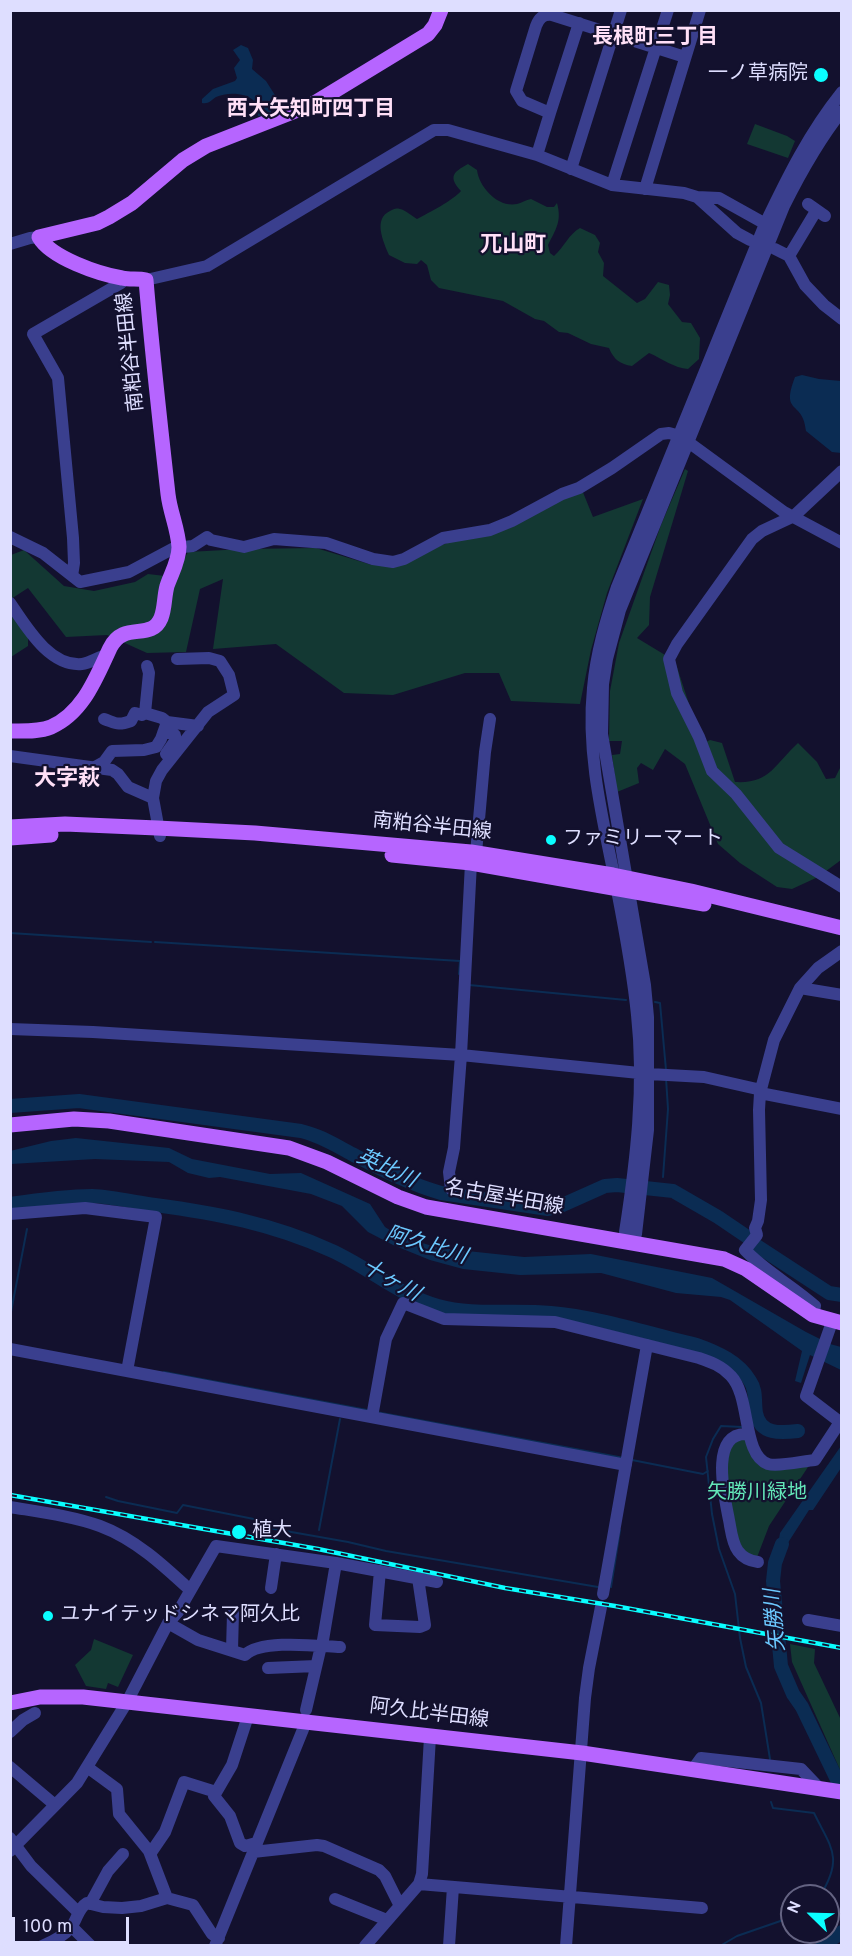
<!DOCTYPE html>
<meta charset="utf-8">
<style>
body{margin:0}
#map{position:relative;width:852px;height:1956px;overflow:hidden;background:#13112e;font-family:Overpass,sans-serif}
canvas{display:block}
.frame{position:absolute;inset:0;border:12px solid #dedeff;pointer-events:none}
.north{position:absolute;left:780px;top:1884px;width:60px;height:60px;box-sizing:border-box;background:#13112e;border:2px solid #646382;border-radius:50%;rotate:293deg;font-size:16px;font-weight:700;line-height:24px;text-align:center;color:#dedeff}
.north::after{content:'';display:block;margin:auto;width:21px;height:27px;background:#0afeff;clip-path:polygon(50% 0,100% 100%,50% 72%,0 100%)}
.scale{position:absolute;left:12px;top:1917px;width:117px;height:27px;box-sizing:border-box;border:3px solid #dedeff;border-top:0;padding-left:8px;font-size:18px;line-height:21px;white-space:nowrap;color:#dedeff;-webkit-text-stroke:4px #13112e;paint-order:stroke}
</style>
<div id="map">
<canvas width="852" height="1956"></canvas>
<div class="frame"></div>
<div class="north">N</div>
<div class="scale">100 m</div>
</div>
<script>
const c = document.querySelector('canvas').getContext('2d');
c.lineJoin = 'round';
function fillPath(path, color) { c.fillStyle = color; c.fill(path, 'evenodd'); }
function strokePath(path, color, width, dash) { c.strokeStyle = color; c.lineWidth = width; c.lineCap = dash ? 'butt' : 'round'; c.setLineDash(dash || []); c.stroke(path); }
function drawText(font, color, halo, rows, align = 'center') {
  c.font = font + ' Overpass,"Noto Sans JP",sans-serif'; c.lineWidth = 4.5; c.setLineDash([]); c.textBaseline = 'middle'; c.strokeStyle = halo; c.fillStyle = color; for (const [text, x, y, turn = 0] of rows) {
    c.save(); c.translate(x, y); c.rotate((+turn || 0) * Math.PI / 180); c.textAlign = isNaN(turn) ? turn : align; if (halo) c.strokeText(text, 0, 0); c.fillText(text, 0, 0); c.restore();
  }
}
const green = new Path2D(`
 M755,124L787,136L795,141L788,158L747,144Z
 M468,164L477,170C479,187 498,208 517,204C521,203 526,200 531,199L547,207H554L557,203C562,221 556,229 548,245L550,253L554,256C564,247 569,234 580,228L595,235L600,243L598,252L604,263L603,276L637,303L645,299L658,282L669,285L670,295L668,304L682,322L691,323L700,338L699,359L688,369C674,368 663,359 649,353L632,366C620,364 614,360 609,348L591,344L568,333L559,332L544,321L535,319L503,301L439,288L431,280L427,265L421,260L417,264L405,263L389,255C383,241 373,219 390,211C394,209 395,208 400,209C405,210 412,216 417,219C430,212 452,201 461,191C448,177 453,172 468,164Z
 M685,469L688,471L650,597L649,625L637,638L675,661L702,744L710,740L722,743L735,782C770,784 774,765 798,743L817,762L826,779L835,778L841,766V860L818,877L792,889L777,887L740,863L718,844L685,764L665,749L653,770L641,763L637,768L639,783L617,792L612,755L620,754L622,741H609L610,691L619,643L661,525Z
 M582,490L593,517L643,499L607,593L591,650L580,704L511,701L499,673H465L393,695L344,693L276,644L213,649L223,579L200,589L186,652L147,653L107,635L66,637L28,588L11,599V555L24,550L64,586L94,591L135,582L148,574L174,577L188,552L243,549L316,548L372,565H391Z
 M10,608L28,633V646L11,657L12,716L10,715Z
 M743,1439L747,1440L761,1464L808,1467L769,1526L756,1560L740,1551C736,1530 719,1467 729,1450C732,1443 737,1441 743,1439Z
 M94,1639L133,1655L118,1687L108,1683L106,1689L86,1686L75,1665L91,1650Z
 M790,1644L815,1649L814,1663L841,1720V1772L792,1662Z`);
const water = new Path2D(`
 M241,45L248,48L253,60L252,69L266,81L280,103L279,106L272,109L269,117L258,116C257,110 257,106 254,101C246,92 226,92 216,97C210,101 209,104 202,103V99L213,89L235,81L237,78L234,68L240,60L233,50Z
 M802,375L819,379L841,381V453L832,452L806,431C803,399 780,416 795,377Z
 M76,1138L169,1148L192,1159L270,1174L301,1173L370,1204L385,1227L399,1236L439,1248L524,1257L591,1254L712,1278L806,1332L830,1344L841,1347V1370L810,1355L801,1383L795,1381L802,1351L730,1300L721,1297L676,1293L601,1273L520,1275L463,1269L430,1260L393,1245L368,1232L342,1206L311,1194L220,1177L209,1178L188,1173L169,1162L95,1159L11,1164L10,1151L51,1141Z
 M841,1446V1468L813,1510H809L775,1563L780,1533Z`);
const stream = new Path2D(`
 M10,933L151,942
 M155,942L460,961L459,974
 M469,985L626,1000
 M655,1002L660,1003L666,1070
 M663,1177L668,1109L666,1078
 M10,1317L27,1229
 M164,1372L367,1410
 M376,1412L624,1458
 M742,1427L721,1426L713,1439L706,1457L712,1514L719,1549L735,1594L740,1638L746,1667L761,1703L770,1759
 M632,1460L703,1474L708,1471
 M106,1497L118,1501L177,1513L183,1505L264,1521L263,1527L348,1542L386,1551L598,1587
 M319,1530L340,1419
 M611,1587L620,1530
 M771,1802L773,1808L814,1813C831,1848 844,1857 820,1896
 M720,1946L737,1936L792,1917`);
const river = new Path2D(`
 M10,1106L79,1101L301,1131C319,1135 335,1145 352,1154C381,1169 409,1184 441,1193L548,1209L558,1207L605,1186L617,1185L673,1191L718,1217L749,1238
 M10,1204C37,1200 64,1196 92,1196C113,1197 134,1202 155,1205C216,1213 273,1224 330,1250C367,1266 398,1295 438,1306C474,1316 513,1309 551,1313C598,1317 650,1334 697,1345C717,1352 739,1362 750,1381C757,1391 754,1402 756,1413C760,1435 781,1433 798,1431
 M757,1246L829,1293L842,1295
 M782,1544L775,1563L773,1581L781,1666L793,1694L802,1707L842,1790
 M822,1946L842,1932`);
const minor = new Path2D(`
 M842,92C809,133 787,178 765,224L617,587C606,620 596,653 593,688C586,756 604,824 617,890C625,931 633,974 637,1015C645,1087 636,1161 625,1232L629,1242L636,1234L648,1130V1017L645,985L602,734L603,684L607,659L620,610L784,206C801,172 818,141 842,111
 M550,113L579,23
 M537,155L550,113L522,101L516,91L536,26C539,18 543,14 552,15L685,57
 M571,169L621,10
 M612,185L668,10
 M645,189L700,10
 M697,197L737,233L750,240
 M808,204L825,216
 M10,244L30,238L39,237
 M775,249L789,256L805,285L824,305L842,319
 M789,256L816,211
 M146,280L207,266L434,130H448L537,155L612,185L684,193L697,197L719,198L771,227
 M842,471L794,516L762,531L752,539L677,644L669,659L677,693L699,737L712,771L736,794L779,848L842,887
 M10,537L43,553L80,582L129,572L174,548L193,546L207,537L211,540L244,547L274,539L326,543L373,559L393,562L404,559L443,538L490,530L512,521L562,494L579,488L612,468L661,434L669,433L680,436L784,512L842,543
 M72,576L74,563L73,538L58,378L33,334L121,283L123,278
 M10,603C26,626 49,667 82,664C91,663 99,656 108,655
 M104,719C116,723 117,726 131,721L135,713L142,715L145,713L149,673L147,666
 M167,722L198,726
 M163,733H172L175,735V741L166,754
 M10,756L112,770L118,774L128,787L153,798L160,836
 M95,767L104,762L112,751L144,750L156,747L161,739L167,722L162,718L145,713
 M153,798L156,781L162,770L208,712L234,695L229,675L220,661L209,658L177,659
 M476,853L485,752L490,719
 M800,988L842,995
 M10,1029L93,1032L461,1055L649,1074L704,1077L757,1089L760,1093L842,1109
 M451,1189L449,1172L454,1148L461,1055L471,863
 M10,1214L85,1208L156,1217L127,1371
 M813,1315L815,1306C793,1286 766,1272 745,1250L757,1235L755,1228L758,1221L761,1200L759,1110L760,1093L774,1040L800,988L818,968L842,951
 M10,1349L626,1465
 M372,1417L386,1339L403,1303L444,1319L555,1322L699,1358C711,1362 722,1366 731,1376C751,1397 742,1455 768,1464C779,1467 803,1461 815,1460L840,1422L806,1396L832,1322
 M748,1434C708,1431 725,1499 729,1520C731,1530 732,1543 738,1551C743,1558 750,1561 758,1562
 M10,1507C40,1512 72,1516 100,1526C135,1539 163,1565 190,1590
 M380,1571L375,1625L420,1627L425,1625L418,1578
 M271,1588L276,1554
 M603,1594L647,1345
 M808,1620L842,1626
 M168,1623L198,1640L245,1655C261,1639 318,1646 340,1647
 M322,1646L336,1563
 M232,1650L233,1613
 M268,1668L316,1666
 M306,1710L321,1646
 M248,1716L232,1765L214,1796L230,1816L240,1843L245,1846L256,1843
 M10,1732L23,1720L35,1713
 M10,1767L55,1805
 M87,1767L117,1789L119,1814L149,1851L167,1898
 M693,1769L701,1758L801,1769L821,1790
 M10,1838L31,1866L78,1912
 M10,1851L77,1783L127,1702L168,1623L178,1612L216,1546L336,1563L437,1582
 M253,1852L317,1845L324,1846L379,1870L385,1876L400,1906
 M150,1854L165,1832L184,1782L216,1792
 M419,1884L702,1908
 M335,1899L387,1920
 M90,1904L108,1871L123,1854
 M72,1927L91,1946
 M42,1946C52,1942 64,1936 71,1927C78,1919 77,1909 87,1903L103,1907L122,1908L141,1906L167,1898L193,1905L212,1934L219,1938
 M215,1946L306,1722
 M365,1946L419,1884L422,1874L430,1737
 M449,1946L453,1887
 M566,1946L585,1698L589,1668L601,1607`);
const major = new Path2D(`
 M10,731C24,731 39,732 51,727C83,713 96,678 110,648C124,620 151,642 161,618C165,608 164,597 167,586C171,574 179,561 179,547C178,529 170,512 168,494C160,423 152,352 146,280C138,278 130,280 122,278C99,274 51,258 39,237L97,223L109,217L132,203L183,160L206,146L313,104L428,34L435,25L441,10
 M10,827L65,824L157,828L255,833L471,852L613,875L691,891L842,928
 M10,838L51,835
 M392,855L471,863L704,904
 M10,1125L74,1119L109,1121L289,1148L327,1162L398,1197L426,1207L724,1259L746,1269L813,1315L842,1323
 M10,1703L40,1697H83L582,1753L842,1792`);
const rail = new Path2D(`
 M10,1495L318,1549L505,1588L615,1606L842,1648`);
const markers = [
 [821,75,8,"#0afeff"],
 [551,840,6,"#0afeff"],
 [239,1532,8,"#0afeff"],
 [48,1616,6,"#0afeff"]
];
const poiNames = [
 ["一ノ草病院",808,75,"right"],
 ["ファミリーマート",563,840],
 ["植大",252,1532],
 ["ユナイテッドシネマ阿久比",60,1616]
];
const streetNames = [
 ["南粕谷半田線",132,352,-96],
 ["南粕谷半田線",432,828,6],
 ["名古屋半田線",504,1199,10],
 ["阿久比半田線",429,1715,7]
];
const parkNames = [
 ["矢勝川緑地",757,1494]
];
const neighbourhoodNames = [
 ["長根町三丁目",655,39],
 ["西大矢知町四丁目",311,111]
];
const waterNames = [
 ["英比川",386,1170,25],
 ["阿久比川",426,1247,17],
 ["十ヶ川",390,1282,29],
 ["矢勝川",777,1620,-95]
];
const quarterNames = [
 ["兀山町",513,247],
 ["大字萩",67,781]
];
fillPath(green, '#133833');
fillPath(water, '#0b2c53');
strokePath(stream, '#0b2c53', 2);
strokePath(river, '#0b2c53', 14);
strokePath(minor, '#3a3f8e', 12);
strokePath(major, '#b665ff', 15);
strokePath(rail, '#0afeff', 4.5);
strokePath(rail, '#13112e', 2, [7]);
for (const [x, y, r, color] of markers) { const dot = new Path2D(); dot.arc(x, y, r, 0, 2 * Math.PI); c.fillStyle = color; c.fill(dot); strokePath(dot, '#13112e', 2); }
drawText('20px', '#dedeff', '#13112e', poiNames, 'left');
drawText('20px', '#dedeff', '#13112e', streetNames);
drawText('20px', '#63e6b8', '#13112e', parkNames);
drawText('bold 21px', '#ffe0f7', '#13112e', neighbourhoodNames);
drawText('italic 21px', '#6cc9ff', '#13112e', waterNames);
drawText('bold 22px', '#ffe0f7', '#13112e', quarterNames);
</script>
